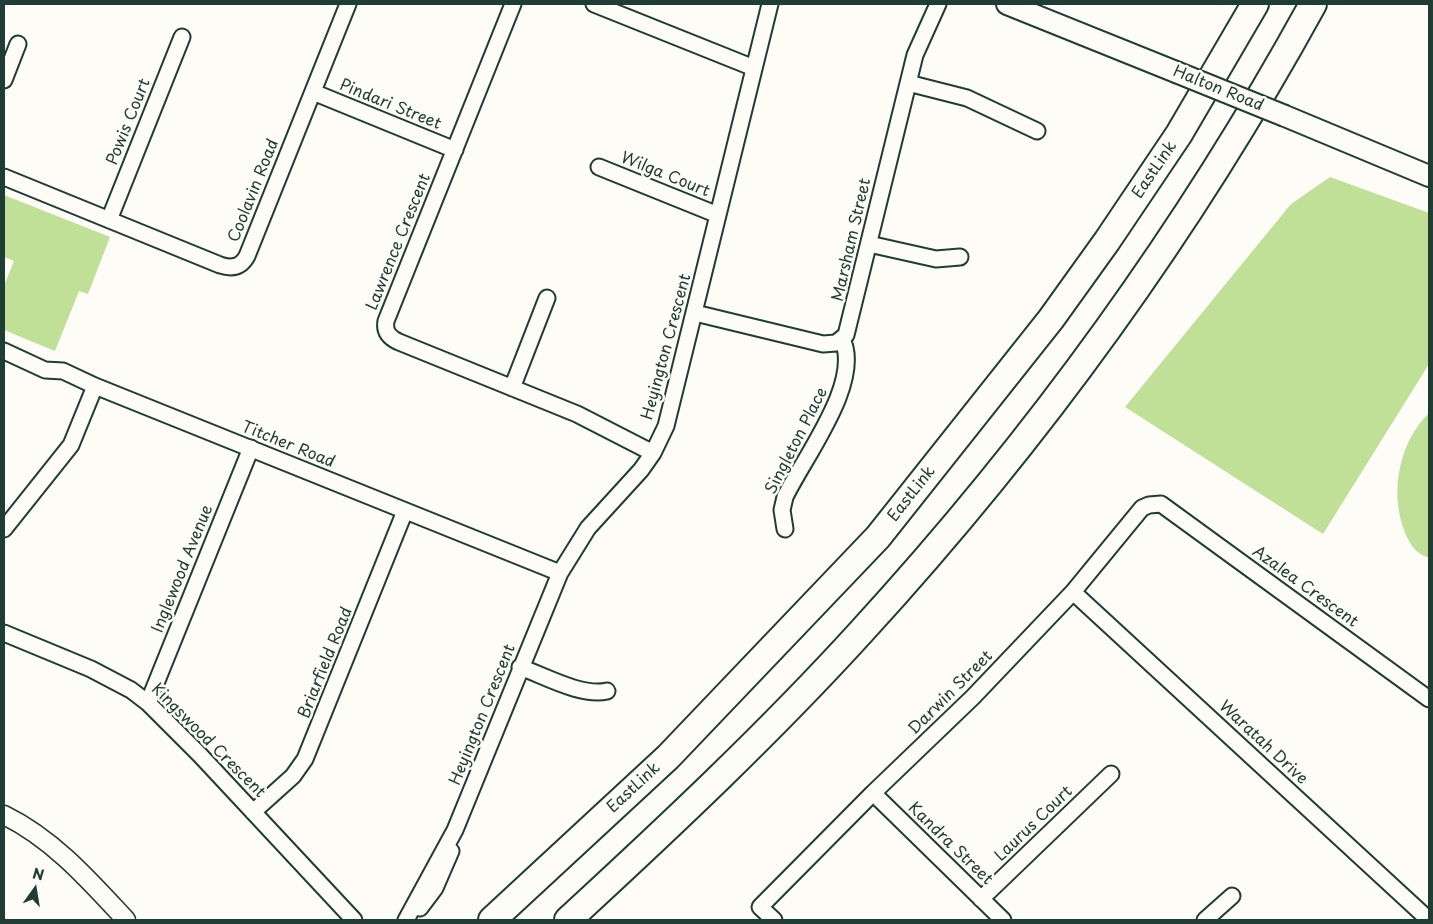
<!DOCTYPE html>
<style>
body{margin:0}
#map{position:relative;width:1433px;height:924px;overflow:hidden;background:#fdfcf7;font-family:"Playpen Sans",sans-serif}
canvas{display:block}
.frame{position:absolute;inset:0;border:5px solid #1f3d34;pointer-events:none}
.north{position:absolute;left:10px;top:864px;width:50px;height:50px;-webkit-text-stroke:4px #fdfcf7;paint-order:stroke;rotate:13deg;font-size:14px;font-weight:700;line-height:20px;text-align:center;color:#1f3d34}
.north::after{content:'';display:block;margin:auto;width:18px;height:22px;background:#1f3d34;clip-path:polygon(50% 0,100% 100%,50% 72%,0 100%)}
</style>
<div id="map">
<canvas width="1433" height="924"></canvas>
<div class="frame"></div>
<div class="north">N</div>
</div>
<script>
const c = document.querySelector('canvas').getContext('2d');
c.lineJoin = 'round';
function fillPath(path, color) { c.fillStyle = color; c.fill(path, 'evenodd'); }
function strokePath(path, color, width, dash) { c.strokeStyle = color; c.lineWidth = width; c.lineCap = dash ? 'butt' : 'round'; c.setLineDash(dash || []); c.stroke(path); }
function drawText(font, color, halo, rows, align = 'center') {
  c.font = font + ' "Playpen Sans",sans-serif'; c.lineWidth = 5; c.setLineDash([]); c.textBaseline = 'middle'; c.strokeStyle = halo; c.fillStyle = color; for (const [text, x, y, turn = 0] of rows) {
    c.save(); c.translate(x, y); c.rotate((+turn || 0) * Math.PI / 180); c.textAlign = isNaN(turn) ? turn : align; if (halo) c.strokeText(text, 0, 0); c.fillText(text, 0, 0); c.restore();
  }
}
const green = new Path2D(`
 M1330,177L1429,213V364L1323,534L1125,407L1291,204Z
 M4,195L110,237L88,294L79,291L55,351L4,330V286L14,261L4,257Z
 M1429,413V558C1414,553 1408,542 1403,527C1390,489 1400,441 1429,413Z`);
const minor = new Path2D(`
 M513,4L386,321C384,332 390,338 399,342L577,414L653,453
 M594,4L754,68
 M4,80L18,44
 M908,83L967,98L1037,131
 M313,92L455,150
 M599,167L718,215
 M4,177L220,265C232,269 241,267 247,256L348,4
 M109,220L182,37
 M869,244L936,259L960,257
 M695,313L823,344L836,343L846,335L915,55L938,4
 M4,351L45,370L63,371L95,386L560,573
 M512,388L547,298
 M4,529L71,445L95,386
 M785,529L782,510L785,497C804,457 863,382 842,339
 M1073,592L1429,920
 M4,633L91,669L131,690L148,703L200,755L354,920
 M520,667C545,676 582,697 607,691
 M148,703L251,448
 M873,793L1003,920
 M253,812L293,776L305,759L405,511
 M981,899L1111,774
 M420,908L435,888L451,851
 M406,920L455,830L560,573L588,528L641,470L653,453L666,426L770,4
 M774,920L760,907L873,793L973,697L1073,592L1142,508L1149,505L1161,504L1429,699
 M1205,920L1232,896`);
const tertiary = new Path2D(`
 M4,815C53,839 89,880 126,920`);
const secondary = new Path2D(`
 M1007,4L1176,72
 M1285,116L1429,176`);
const motorway = new Path2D(`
 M492,920L668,757L878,537L1051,319L1107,241L1179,134L1255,4
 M568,920C669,827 769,733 861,632C1035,442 1189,230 1313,4`);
const secondaryBridge = new Path2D(`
 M1176,72L1285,116`);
const streetNames = [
 ["Halton Road",1218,89,22],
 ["Pindari Street",390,105,22],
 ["Powis Court",129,122,-68],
 ["EastLink",1155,170,-56],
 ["Wilga Court",665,175,22],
 ["Coolavin Road",254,191,-68],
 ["Marsham Street",852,240,-77],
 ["Lawrence Crescent",399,242,-68],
 ["Heyington Crescent",667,347,-75],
 ["Singleton Place",797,441,-63],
 ["Titcher Road",288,445,22],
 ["EastLink",912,494,-52],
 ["Inglewood Avenue",183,569,-68],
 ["Azalea Crescent",1305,587,36],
 ["Briarfield Road",326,663,-68],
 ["Darwin Street",951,693,-45],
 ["Heyington Crescent",483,715,-68],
 ["Kingswood Crescent",208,741,45],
 ["Waratah Drive",1263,743,43],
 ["EastLink",634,788,-43],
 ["Laurus Court",1034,824,-44],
 ["Kandra Street",950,844,44]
];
fillPath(green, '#c0df97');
strokePath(minor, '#1f3d34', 19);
strokePath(tertiary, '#1f3d34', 21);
strokePath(secondary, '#1f3d34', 24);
strokePath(motorway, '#1f3d34', 30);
strokePath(minor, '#fdfcf7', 15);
strokePath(tertiary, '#fdfcf7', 18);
strokePath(secondary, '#fdfcf7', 20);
strokePath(motorway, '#fdfcf7', 26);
strokePath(secondaryBridge, '#1f3d34', 24, []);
strokePath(secondaryBridge, '#fdfcf7', 20);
drawText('16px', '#1f3d34', '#fdfcf7', streetNames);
</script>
